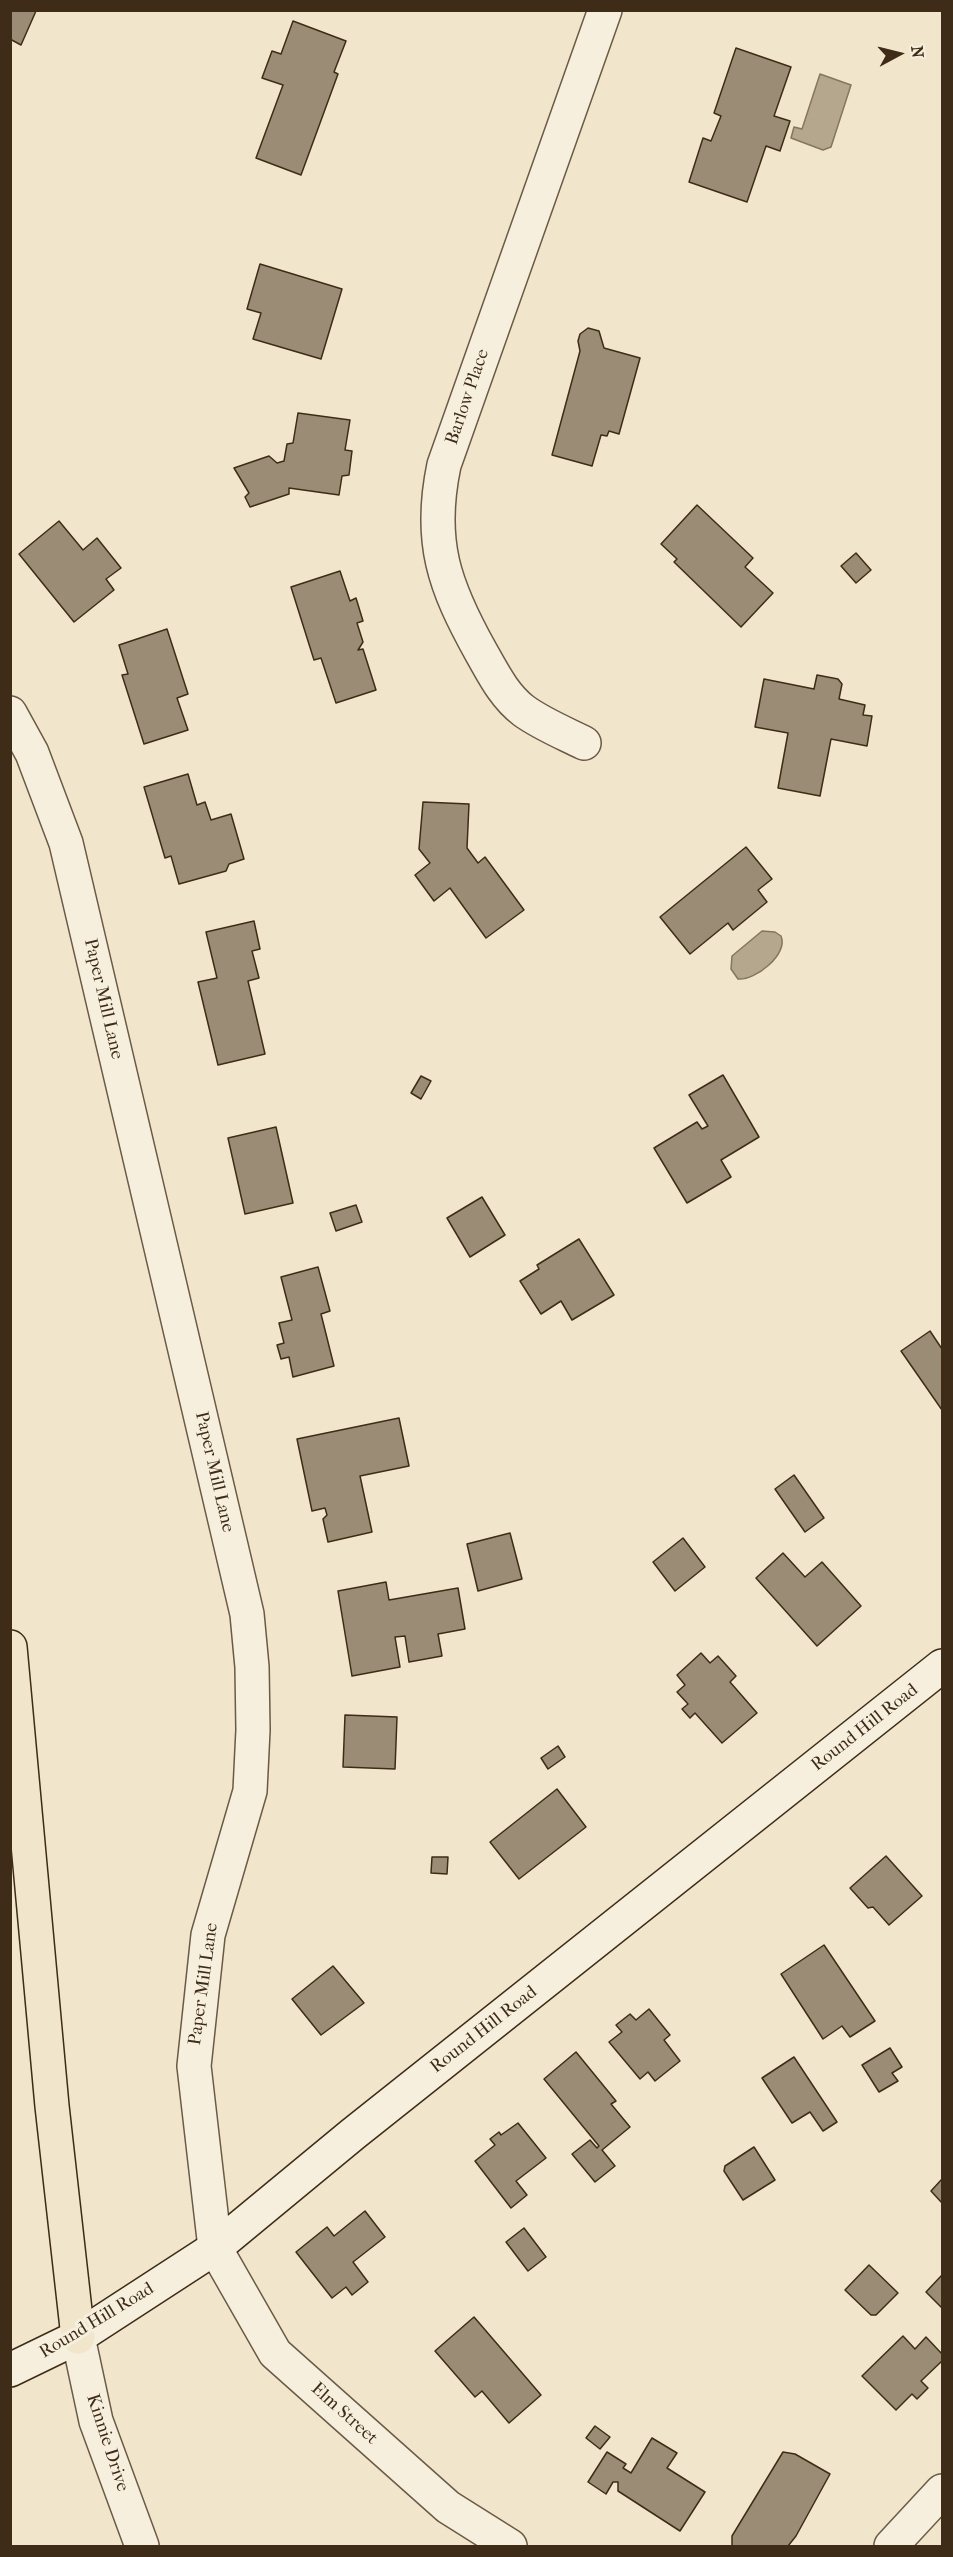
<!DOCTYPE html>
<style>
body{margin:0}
#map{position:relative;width:953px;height:2557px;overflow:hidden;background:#f1e6cb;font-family:"IM FELL French Canon",serif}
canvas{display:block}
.frame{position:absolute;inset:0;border:12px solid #3e2c18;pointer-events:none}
.north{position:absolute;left:869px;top:24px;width:60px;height:60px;-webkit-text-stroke:4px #f6efdd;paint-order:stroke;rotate:83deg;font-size:16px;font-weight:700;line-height:24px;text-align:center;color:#3e2c18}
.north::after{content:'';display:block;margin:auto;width:21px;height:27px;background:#3e2c18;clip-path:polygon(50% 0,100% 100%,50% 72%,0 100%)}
</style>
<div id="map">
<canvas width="953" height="2557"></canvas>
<div class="frame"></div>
<div class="north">N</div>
</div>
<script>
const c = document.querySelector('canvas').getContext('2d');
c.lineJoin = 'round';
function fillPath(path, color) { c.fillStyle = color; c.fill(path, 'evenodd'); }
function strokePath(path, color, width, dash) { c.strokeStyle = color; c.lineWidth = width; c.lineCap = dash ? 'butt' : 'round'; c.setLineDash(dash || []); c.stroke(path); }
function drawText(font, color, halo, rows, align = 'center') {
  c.font = font + ' "IM FELL French Canon",serif'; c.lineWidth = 6; c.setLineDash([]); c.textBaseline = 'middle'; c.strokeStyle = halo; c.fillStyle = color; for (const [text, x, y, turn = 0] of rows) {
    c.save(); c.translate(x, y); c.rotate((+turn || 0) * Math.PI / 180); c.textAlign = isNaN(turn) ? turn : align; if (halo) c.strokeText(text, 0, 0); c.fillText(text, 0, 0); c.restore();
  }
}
const water = new Path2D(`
 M820,74L851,85L831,147L823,150L791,138L794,127L802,129Z
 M762,931L775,932L781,936C789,954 755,981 738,979L731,969L732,956Z`);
const building = new Path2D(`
 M10,10L36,11L21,45L10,39Z
 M293,21L346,41L334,72L338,74L301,175L256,158L283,85L262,78L272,51L281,54Z
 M736,48L791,67L774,116L790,121L780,151L766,146L747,202L689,182L703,138L711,141L721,116L714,113Z
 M260,264L342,289L321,359L253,339L261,313L247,309Z
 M588,328L599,331L604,348L640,358L619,434L609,431L607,436L601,435L592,466L552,455L580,351L578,341L580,334Z
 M298,413L350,420L345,450L352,451L349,475L342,476L339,495L289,488V494L250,507L245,497L249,493L234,468L269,456L277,463L284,461L287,444L293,443Z
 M697,505L753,558L745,567L773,593L741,627L674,562L677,559L661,544Z
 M59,521L83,550L97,538L121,568L106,579L114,590L74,622L19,554Z
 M856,553L871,570L856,583L841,566Z
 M340,571L350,601L356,598L363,621L357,623L363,642L358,650L363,649L376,690L336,703L321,658L314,660L291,587Z
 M167,629L188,694L177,698L188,730L144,744L122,675L128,674L119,645Z
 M817,675L838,679L842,684L839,699L865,705L863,715L872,716L867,746L831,739L820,796L778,788L788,733L755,727L764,679L814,689Z
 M188,774L197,805L205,802L211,820L231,814L244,859L229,864L226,871L179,884L171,856L165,858L144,787Z
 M423,802L469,804L467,848L478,863L485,857L524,910L486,938L450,888L434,901L415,875L430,863L419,849Z
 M746,847L772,879L758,890L767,902L733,930L728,923L690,954L660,917Z
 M254,921L260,949L252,951L259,978L248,981L265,1054L218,1065L198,982L217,978L206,932Z
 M723,1075L759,1137L721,1160L731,1177L687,1203L654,1148L697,1122L702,1129L708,1126L689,1095Z
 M421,1076L431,1081L421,1099L411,1093Z
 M276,1127L293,1203L245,1214L228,1138Z
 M482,1197L505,1235L470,1257L447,1218Z
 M356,1205L362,1222L336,1231L330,1213Z
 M579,1239L614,1295L572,1320L561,1301L541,1314L520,1281L539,1269L537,1265Z
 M318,1267L330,1311L321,1314L334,1366L293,1377L289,1357L281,1359L277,1345L284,1343L279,1323L292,1320L281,1277Z
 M930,1331L942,1349V1410L901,1351Z
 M399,1418L409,1466L360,1476L372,1532L328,1542L323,1519L327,1515L325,1508L312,1511L297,1439Z
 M794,1475L824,1518L805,1532L775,1489Z
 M510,1533L522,1579L478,1591L467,1544Z
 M683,1538L705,1567L675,1591L653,1562Z
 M783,1553L805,1577L822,1562L861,1606L817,1646L756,1578Z
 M386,1582L389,1600L458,1588L465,1629L438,1634L442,1656L409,1662L405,1636L395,1637L400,1667L352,1676L338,1591Z
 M701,1653L710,1663L718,1656L736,1676L730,1682L757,1713L722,1743L695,1713L690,1718L682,1709L688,1704L677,1692L685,1685L677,1675Z
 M345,1715L397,1717L395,1769L343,1767Z
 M558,1746L565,1757L548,1769L541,1758Z
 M557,1789L586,1827L519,1879L490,1842Z
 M886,1856L922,1896L889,1925L873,1907L868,1908L850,1888Z
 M432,1857H448L447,1874L431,1873Z
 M824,1945L875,2021L850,2037L842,2026L823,2039L781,1974Z
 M333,1966L364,2003L321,2035L292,1999Z
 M649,2009L670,2035L664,2040L680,2061L655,2081L648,2072L640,2079L609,2042L622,2032L616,2025L630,2014L636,2020Z
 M890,2048L902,2067L892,2073L898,2081L879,2092L862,2065Z
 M576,2052L616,2101L611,2104L630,2127L602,2150L615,2166L595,2182L572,2154L590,2140L597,2148L599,2146L544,2079Z
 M794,2057L837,2122L823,2131L810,2112L792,2123L762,2078Z
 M518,2123L546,2158L516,2181L527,2195L511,2208L475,2161L495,2145L490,2139L499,2132L501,2135Z
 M754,2147L775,2180L743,2200L724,2171L725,2166Z
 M942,2179V2203L931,2191Z
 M365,2211L385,2237L353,2262L368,2282L352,2295L346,2287L332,2298L296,2252L327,2227L334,2236Z
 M524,2228L546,2257L528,2271L506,2242Z
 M869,2265L898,2293L876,2315H871L845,2290Z
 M942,2275V2308L926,2292Z
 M474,2317L541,2395L509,2423L482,2391L475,2397L435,2351Z
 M903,2336L915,2349L926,2337L942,2354V2361L921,2381L928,2388L917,2399L912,2394L896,2410L862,2376Z
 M595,2426L610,2437L600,2449L586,2438Z
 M652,2438L677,2453L667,2468L705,2492L680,2531L618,2491V2482H613L606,2494L588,2482L607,2452L626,2464L623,2468L631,2473Z
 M783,2452L795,2454L830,2474L796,2536L788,2546H732V2536Z`);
const street = new Path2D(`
 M10,713L32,753L66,843L247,1614L252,1667L253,1730L250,1791L208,1935L194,2066L215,2248L275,2353L448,2507L510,2546
 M584,743C564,733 542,724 524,711C504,696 493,673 481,652C444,586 428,541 444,465L605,10
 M78,2337L96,2421L142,2546
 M891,2546L942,2491`);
const secondary = new Path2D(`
 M10,2370L78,2337L215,2248L353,2134L942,1666`);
const highway = new Path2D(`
 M10,1647L52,2106L78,2337`);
const streetNames = [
 ["Barlow Place",468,397,-71],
 ["Paper Mill Lane",103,999,77],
 ["Paper Mill Lane",214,1472,77],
 ["Round Hill Road",865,1728,-38],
 ["Paper Mill Lane",204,1984,-82],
 ["Round Hill Road",484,2030,-38],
 ["Round Hill Road",97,2321,-31],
 ["Elm Street",344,2414,42],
 ["Kinnie Drive",107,2443,72]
];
fillPath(water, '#b4a78e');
strokePath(water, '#85765f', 1.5);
fillPath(building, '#9b8d75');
strokePath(building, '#3e2c18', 1.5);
strokePath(street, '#6b5a45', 36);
strokePath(secondary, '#3e2c18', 36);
strokePath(highway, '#3e2c18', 36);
strokePath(street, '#f6efdd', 33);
strokePath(secondary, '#f6efdd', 33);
strokePath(highway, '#f1e6cb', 33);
drawText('18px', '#3e2c18', '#f6efdd', streetNames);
</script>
